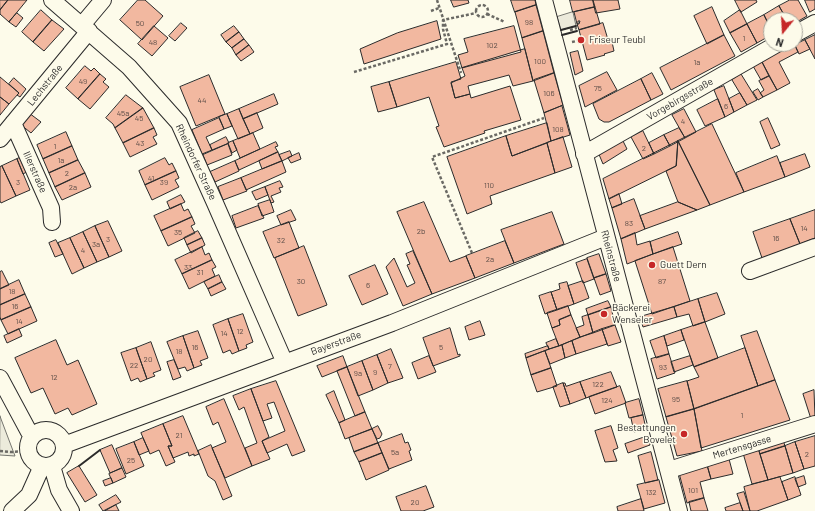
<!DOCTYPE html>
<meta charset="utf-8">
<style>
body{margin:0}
#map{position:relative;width:815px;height:511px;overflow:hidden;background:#fdfbea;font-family:Barlow,sans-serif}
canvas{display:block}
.north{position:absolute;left:763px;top:12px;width:40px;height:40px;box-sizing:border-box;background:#fdfbea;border:1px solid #a9a89e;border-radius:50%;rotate:198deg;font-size:11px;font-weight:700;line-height:16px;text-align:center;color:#2b2b2b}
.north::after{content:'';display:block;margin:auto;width:14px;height:18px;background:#c62828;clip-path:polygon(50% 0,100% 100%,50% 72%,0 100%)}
</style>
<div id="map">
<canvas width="815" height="511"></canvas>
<div class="north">N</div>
</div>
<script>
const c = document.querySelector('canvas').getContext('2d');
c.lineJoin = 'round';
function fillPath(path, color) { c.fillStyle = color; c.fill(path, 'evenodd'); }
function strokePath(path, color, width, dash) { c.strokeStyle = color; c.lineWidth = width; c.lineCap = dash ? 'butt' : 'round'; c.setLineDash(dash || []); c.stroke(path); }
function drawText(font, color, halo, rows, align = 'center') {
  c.font = font + ' Barlow,sans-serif'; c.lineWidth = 3; c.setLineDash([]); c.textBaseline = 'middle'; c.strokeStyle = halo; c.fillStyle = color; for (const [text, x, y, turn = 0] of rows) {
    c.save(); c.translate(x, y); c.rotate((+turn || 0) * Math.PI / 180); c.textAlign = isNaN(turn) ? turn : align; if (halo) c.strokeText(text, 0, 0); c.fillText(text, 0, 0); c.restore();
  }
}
const green = new Path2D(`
 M0,416L1,419L15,456L0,455Z`);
const parking = new Path2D(`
 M573,12L576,26L561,30L557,17Z`);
const building = new Path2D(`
 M0,0H8L0,10Z
 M8,0H27L9,22L0,14V10Z
 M138,0H145L163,16L142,40L120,20Z
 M451,0H468L469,3L454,7Z
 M511,0H535L536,5L515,12Z
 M570,0H593L595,7L573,12Z
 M593,0H618L620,9L596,13Z
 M735,0H756L757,2L741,12Z
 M790,0H798L807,16L795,23V20H787L779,6Z
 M805,0H815V9L810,12Z
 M536,5L543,31L522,38L515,12Z
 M779,6L787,20H771V29L764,15Z
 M595,7L600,24L579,30L577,24H579L580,21H578V24H577L574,12Z
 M712,7L724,35L707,44L694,16Z
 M41,10L52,20L33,42L22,32Z
 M740,10L747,24L730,33L724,21Z
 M17,13L23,18L16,27L9,22Z
 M764,15L771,29V35L757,43L747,24Z
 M52,20L64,29L44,51L33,42Z
 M437,21L441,39L364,64L360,49L397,33Z
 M181,23L187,28L175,41L169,36Z
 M603,23L609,43L612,42L614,51L604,54L605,55L587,60L579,30Z
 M747,24L757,43L741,52L730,33Z
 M154,26L168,38L152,56L138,44Z
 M234,26L239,32L226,42L221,35Z
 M514,26L521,52L462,68L458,55L468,52L464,39Z
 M543,31L554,73L533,81L522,38Z
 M239,32L244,39L232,48L226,42Z
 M724,35L735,56L671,90L660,68Z
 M815,35V59L805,40Z
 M244,39L249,45L236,55L232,48Z
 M805,40L810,49L799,54L795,45Z
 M792,44H794L798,52L779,62L790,83L777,90L762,62Z
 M249,45L254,52L241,61L236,55Z
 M525,49L533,81L513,86L509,75L468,86L470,94L455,98L451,83L465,76L462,68Z
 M578,51L583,71L575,75L570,53Z
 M456,62L461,79L451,82L455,98L470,94L471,98L510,86L521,120L484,131L485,133L444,147L436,127L439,126L429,97L397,107L389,82Z
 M762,62L769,76L761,80L753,66Z
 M85,66L91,71L94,68L100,74L78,99L66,88Z
 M607,72L617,90L585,107L579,86Z
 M554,73L563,105L544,113L534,80Z
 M652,73L663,94L651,100L641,79Z
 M100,74L106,79L103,82L109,87L90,109L78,99Z
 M741,74L757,100L747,105L732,80Z
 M209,75L225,114L196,126L180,87Z
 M769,76L777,90L763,97L760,93L764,90L759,81Z
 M0,77L19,93L9,104L0,97Z
 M14,78L26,89L20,97L17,95L19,93L9,84Z
 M641,79L651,100L609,122H604L599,119L593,104Z
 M389,82L397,107L378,112L371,87Z
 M724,86L734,112L725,117L714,90Z
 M758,89L763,97L758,100L753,92Z
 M740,93L747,105L734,112L729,99Z
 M274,94L278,104L243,119L239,109Z
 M126,95L143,108L115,128L113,124L106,118Z
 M0,97L9,104L0,115Z
 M718,99L725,117L705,126L697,110Z
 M562,106L570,135L551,141L544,113Z
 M143,108L154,128L123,143L115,128Z
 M239,109L250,134L238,139L227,114Z
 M684,109L696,132L685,138L672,115Z
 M29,113L41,122L31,133L20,124Z
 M257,113L263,128L250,134L243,119Z
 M227,114L232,126L224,129L219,117Z
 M219,118L224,129L206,137L212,150L202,154L192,130Z
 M768,118L780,145L771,149L760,122Z
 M547,123L551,141L512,156L506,136Z
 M712,124L744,192L710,205L678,141Z
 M154,128L157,135L153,137L157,144L130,157L123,143Z
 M679,128L685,138L670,146L664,135Z
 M643,131L654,154L643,159L631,137Z
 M66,132L72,146L43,159L37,145Z
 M253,133L260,149L240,158L233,141Z
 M664,135L670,146L654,154L649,143Z
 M506,136L512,156L547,143L555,173L490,196L492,204L467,214L447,157Z
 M226,137L229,143L212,150L210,145Z
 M563,137L572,167L555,173L547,143Z
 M622,139L627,149L603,164L598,152Z
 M233,141L237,150L232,153L228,143Z
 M678,141L710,205L697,210L678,202L666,171L676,166Z
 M678,141L676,166L609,199L603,179Z
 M276,142L278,146L275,147L278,152L239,170L235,161Z
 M228,144L232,155L207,165L203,155Z
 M72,146L78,160L49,173L43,159Z
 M290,151L292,156L282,161L279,155Z
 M278,152L282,161L262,169L259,161Z
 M299,153L301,159L291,163L288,158Z
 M805,154L810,167L785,177L780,163Z
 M24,156L30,170L23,174L17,159Z
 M777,156L785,177L744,192L736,173Z
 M165,158L169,165L172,163L176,171L145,185L139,171Z
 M17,159L30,190L16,196L2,166Z
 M78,160L85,173L55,187L49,173Z
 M235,161L239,171L215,182L210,172Z
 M282,161L286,172L246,190L241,178Z
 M2,166L16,196L1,203L0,201V167Z
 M176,171L179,178L175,180L179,187L152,200L145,185Z
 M85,173L91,187L62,200L55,187Z
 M241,178L247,191L223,200L218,187Z
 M280,181L283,187L279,188L281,192L271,196L274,202L271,203L265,187Z
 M265,187L268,195L256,200L252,192Z
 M619,194L622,204L612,208L609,199Z
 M181,195L185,202L170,209L167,202Z
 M634,199L645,229L621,239L612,208Z
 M270,200L274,212L262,216L258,204Z
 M424,202L450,262L466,256L475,278L432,294L397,212Z
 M678,202L697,210L645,229L640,216Z
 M181,204L184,211L188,209L192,217L161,231L154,216Z
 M258,206L264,218L236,228L232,216Z
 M291,210L296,220L281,225L277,216Z
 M815,210V238L800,244L790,219Z
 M552,212L564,244L514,263L501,230Z
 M192,217L195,224L191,226L195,233L168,246L161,231Z
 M790,219L800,244L762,258L753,232Z
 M108,221L122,251L109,257L95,226Z
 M289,222L299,248L274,258L263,232Z
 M95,226L109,257L97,262L83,232Z
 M198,231L202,238L187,245L184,238Z
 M83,232L97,262L84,268L70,238Z
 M678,232L682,244L653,254L650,242Z
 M635,233L637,245L650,241L653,254L627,264L621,239Z
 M70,238L84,268L72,274L58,243Z
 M202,238L205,245L191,253L187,245Z
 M56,240L63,254L55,257L49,243Z
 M505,241L514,263L475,278L466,256Z
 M304,246L327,305L298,316L275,258Z
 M202,247L205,255L209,253L212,260L182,274L175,260Z
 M673,247L690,301L652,314L635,261Z
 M413,251L432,294L403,306L386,267L394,258L407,287L415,283L407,265L410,264L406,254Z
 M599,254L606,274L594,278L587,258Z
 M587,259L594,279L583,283L576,263Z
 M212,260L216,267L212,269L215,276L189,289L182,274Z
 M375,265L388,294L362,305L349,276Z
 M2,271L9,285L0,289V272Z
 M606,274L611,291L600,295L594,278Z
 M219,275L222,282L208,289L204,282Z
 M19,280L25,294L0,305V289Z
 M583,281L589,298L574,304L568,286Z
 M222,282L226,289L211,296L208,289Z
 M567,282L574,304L557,310L551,292L560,289L559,284Z
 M551,292L557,310L545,314L539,296Z
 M717,293L725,314L705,322L698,299Z
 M25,294L31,307L1,320L0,317V305Z
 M698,299L705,322L693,326L689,314L677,317L674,307Z
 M608,301L611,307L588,315L586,309Z
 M568,306L571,315L559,320L560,325L552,328L547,313Z
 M31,307L37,321L8,334L1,320Z
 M611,307L615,325L593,333L588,315Z
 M674,307L677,317L643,327L640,317Z
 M243,314L253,342L246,345L247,348L239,351L228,319Z
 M571,315L580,337L559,346L552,328L560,325L559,320Z
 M588,315L593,333L580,337L576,328L584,325L582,317Z
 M228,319L239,351L232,354L230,350L223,353L213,325Z
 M480,321L485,335L469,340L465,327Z
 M705,322L718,358L694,367L681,330Z
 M615,325L621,342L608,346L602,329Z
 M450,328L458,355L460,354V356L433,366L423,338Z
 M19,329L22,336L7,343L4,336Z
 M602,329L607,344L576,354L572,341Z
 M681,330L684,340L667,346L664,336Z
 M198,331L208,358L200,361L202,365L194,368L183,336Z
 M757,331L775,380L758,386L741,336Z
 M183,336L194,368L187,371L185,367L178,369L167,342Z
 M664,336L669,354L656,358L650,341Z
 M556,339L559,346L549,349L546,343Z
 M56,340L67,365L78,360L97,404L72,415L68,408L55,414L43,388L31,393L15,358Z
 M572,341L576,354L565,358L562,345Z
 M151,342L161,370L153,373L155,376L147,379L136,348Z
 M562,345L565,358L550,364L545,351Z
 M548,346L549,349L526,358L525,354Z
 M136,348L147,379L140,382L138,378L131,381L121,353Z
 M745,348L758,386L694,409L687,381L699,377L694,367Z
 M391,349L403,378L388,383L377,355Z
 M545,351L551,368L531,375L526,358Z
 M669,354L675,373L657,379L651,359Z
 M377,355L388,383L373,390L362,361Z
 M343,356L347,367L322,377L317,366Z
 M429,356L436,372L418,379L412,363Z
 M690,356L693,365L674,372L671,362Z
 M174,360L181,377L173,380L167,362Z
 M362,361L373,390L358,396L347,367Z
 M347,367L365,412L355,416L337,371Z
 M551,368L557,386L537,392L531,375Z
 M611,372L617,387L586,398L580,382Z
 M775,380L790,420L701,448L694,409Z
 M276,381L305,451L292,456L287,444L267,453L262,441L285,431L274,402L267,404L272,418L263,421L251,389Z
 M687,381L694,409L666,417L658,389Z
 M580,382L586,398L570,404L563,383H565L566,386Z
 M563,383L570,404L560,407L553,387Z
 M620,386L626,403L595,414L589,397Z
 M251,389L269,437L262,441L270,459L252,466L245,448L257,443L244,407L239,410L233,396Z
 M814,390L815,418L811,419L803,394Z
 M334,391L345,420L339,423L326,395Z
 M224,399L252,466L225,478L212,448L226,442L218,422L213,425L206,407Z
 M639,399L643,415L629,418L625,403Z
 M694,409L702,451L677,456L666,417Z
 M365,412L372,429L345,439L339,423Z
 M643,415L646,429L634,432L631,418Z
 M183,416L199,454L194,456V454L189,456L188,452L173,458L168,446H172L163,424Z
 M163,424L172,446H168L175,462L166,466L159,450L150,454L141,433Z
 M378,426L382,434L380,438L377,439L372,429Z
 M611,426L618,448L613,450L617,461L605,462L595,431Z
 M372,429L378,443L354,452L349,438Z
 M402,434L405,443L408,442L411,450L409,451L412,460L389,469L378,443Z
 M648,436L650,445L628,453L625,444Z
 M815,436V466L804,469L795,442Z
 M143,438L149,451L139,455L134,442Z
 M783,440L785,446L760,454L758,448Z
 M134,442L144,466L126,474L116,449Z
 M795,442L804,469L793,473L785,446Z
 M378,443L382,453L359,462L354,452Z
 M112,445L122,468L110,473L100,450Z
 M211,445L232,496L223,500L215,481L208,476L198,451Z
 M785,446L793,473L768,480L760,454Z
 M758,448L768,480L752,484L743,453Z
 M651,452L658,480L645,483L638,456Z
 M382,453L389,470L366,480L359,462Z
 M729,459L733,474L711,479L707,465Z
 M707,465L711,479L700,482L704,498L687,503L679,473Z
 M79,466L97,495L85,502L67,473Z
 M122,468L126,477L113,483L109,474Z
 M804,476L806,484L798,487L795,479Z
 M780,477L788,500L757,511H750L744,487Z
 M795,477L801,495L788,500L782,482Z
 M111,478L113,483L105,486L103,481Z
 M659,480L665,503L644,509L637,485Z
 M426,486L434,507L423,511H401L396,497Z
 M744,492L750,511H743L737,494Z
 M116,495L121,502L103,511L99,505Z
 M704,498L708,511H691L689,502Z
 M641,499L644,511H618L617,507Z
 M740,503L743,511H726L725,508Z
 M116,505L119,511H105Z`);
const path = new Path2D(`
 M437,0L461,73
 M476 11a6 6 0 1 1 12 0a6 6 0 1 1-12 0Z
 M431,11L439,8
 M487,14L505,22
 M570,30L577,28
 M572,42L581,40
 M354,72L447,44L443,29V20L476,13
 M472,253L432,157L544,118
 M0,451L11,452L27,451`);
const minor = new Path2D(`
 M52,0L129,67L179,123L215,203L285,363
 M544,0L679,511
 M82,25L103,0
 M795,34L815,23
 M13,123L51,208L52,222
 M0,139L89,31
 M584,154L777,44
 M750,271L815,247
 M0,378L29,432L34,434
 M28 448a18 18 0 1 1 36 0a18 18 0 1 1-36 0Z
 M64,445L392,323L606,237
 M52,466L59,490L71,511
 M669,470L815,424
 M12,511L29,495L42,466`);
const wall = new Path2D(`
 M561,30L576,26
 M562,35L577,31
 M79,466L100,450`);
const markers = [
 [581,40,4,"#c62828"],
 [652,265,4,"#c62828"],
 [604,314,4,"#c62828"],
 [684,434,4,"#c62828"]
];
const numberNames = [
 ["98",529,22],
 ["50",140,23],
 ["1",744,38],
 ["48",153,42],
 ["102",492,45],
 ["100",540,61],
 ["1a",697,62],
 ["49",83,81],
 ["75",598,88],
 ["106",549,93],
 ["44",202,100],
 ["6",726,106],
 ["45a",123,113],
 ["45",139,118],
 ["4",683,121],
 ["108",558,129],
 ["43",140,143],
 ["1",55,146],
 ["2",644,148],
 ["1a",61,160],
 ["2",67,173],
 ["41",151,178],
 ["3",18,182],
 ["39",164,182],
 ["110",489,185],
 ["2a",73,187],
 ["83",629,223],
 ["14",804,228],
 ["2b",421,231],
 ["35",178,232],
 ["16",776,238],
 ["3",108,239],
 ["32",281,240],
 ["3a",96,244],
 ["4",83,250],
 ["2a",490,259],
 ["33",188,267],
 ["31",200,272],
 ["30",301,281],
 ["87",662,281],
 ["6",368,285],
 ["18",12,291],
 ["16",15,306],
 ["14",19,321],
 ["12",240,331],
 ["14",224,333],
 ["16",195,347],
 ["5",441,347],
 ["18",179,351],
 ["20",148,359],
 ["22",134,365],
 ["7",390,366],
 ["93",663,367],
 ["9",375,372],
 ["9a",358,373],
 ["12",54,377],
 ["122",598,384],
 ["95",676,399],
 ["124",607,400],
 ["1",742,415],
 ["21",179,435],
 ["5a",395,452],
 ["2",807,454],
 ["25",131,460],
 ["101",693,490],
 ["132",651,492],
 ["20",415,502]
];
const poiNames = [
 ["Friseur Teubl",589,40],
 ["Guett Dern",660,265],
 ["Bäckerei",612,308],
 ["Wenseler",612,320],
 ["Bestattungen",676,428,"right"],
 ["Bovelet",676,440,"right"]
];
const streetNames = [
 ["Lechstraße",45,85,-51],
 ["Vorgebirgsstraße",680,99,-30],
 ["Rheindorfer Straße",196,162,65],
 ["Illerstraße",35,172,66],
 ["Rheinstraße",611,256,75],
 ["Bayerstraße",336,343,-20],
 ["Mertensgasse",742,447,-17]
];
fillPath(green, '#ecebdb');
strokePath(green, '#74746e', 1);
fillPath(parking, '#eceadb');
strokePath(parking, '#74746e', 1);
fillPath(building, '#f2b8a0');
strokePath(building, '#2b2b2b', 1);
strokePath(minor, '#2b2b2b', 18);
strokePath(path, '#6a6964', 2.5, [3, 2]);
strokePath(minor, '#fdfbea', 16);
strokePath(wall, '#2b2b2b', 2);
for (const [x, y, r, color] of markers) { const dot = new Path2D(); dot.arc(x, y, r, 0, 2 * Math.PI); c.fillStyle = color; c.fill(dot); strokePath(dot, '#fdfbea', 1.5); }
drawText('8px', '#5d4e48', null, numberNames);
drawText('10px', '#2b2b2b', '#fdfbea', poiNames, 'left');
drawText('10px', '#2b2b2b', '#fdfbea', streetNames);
</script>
